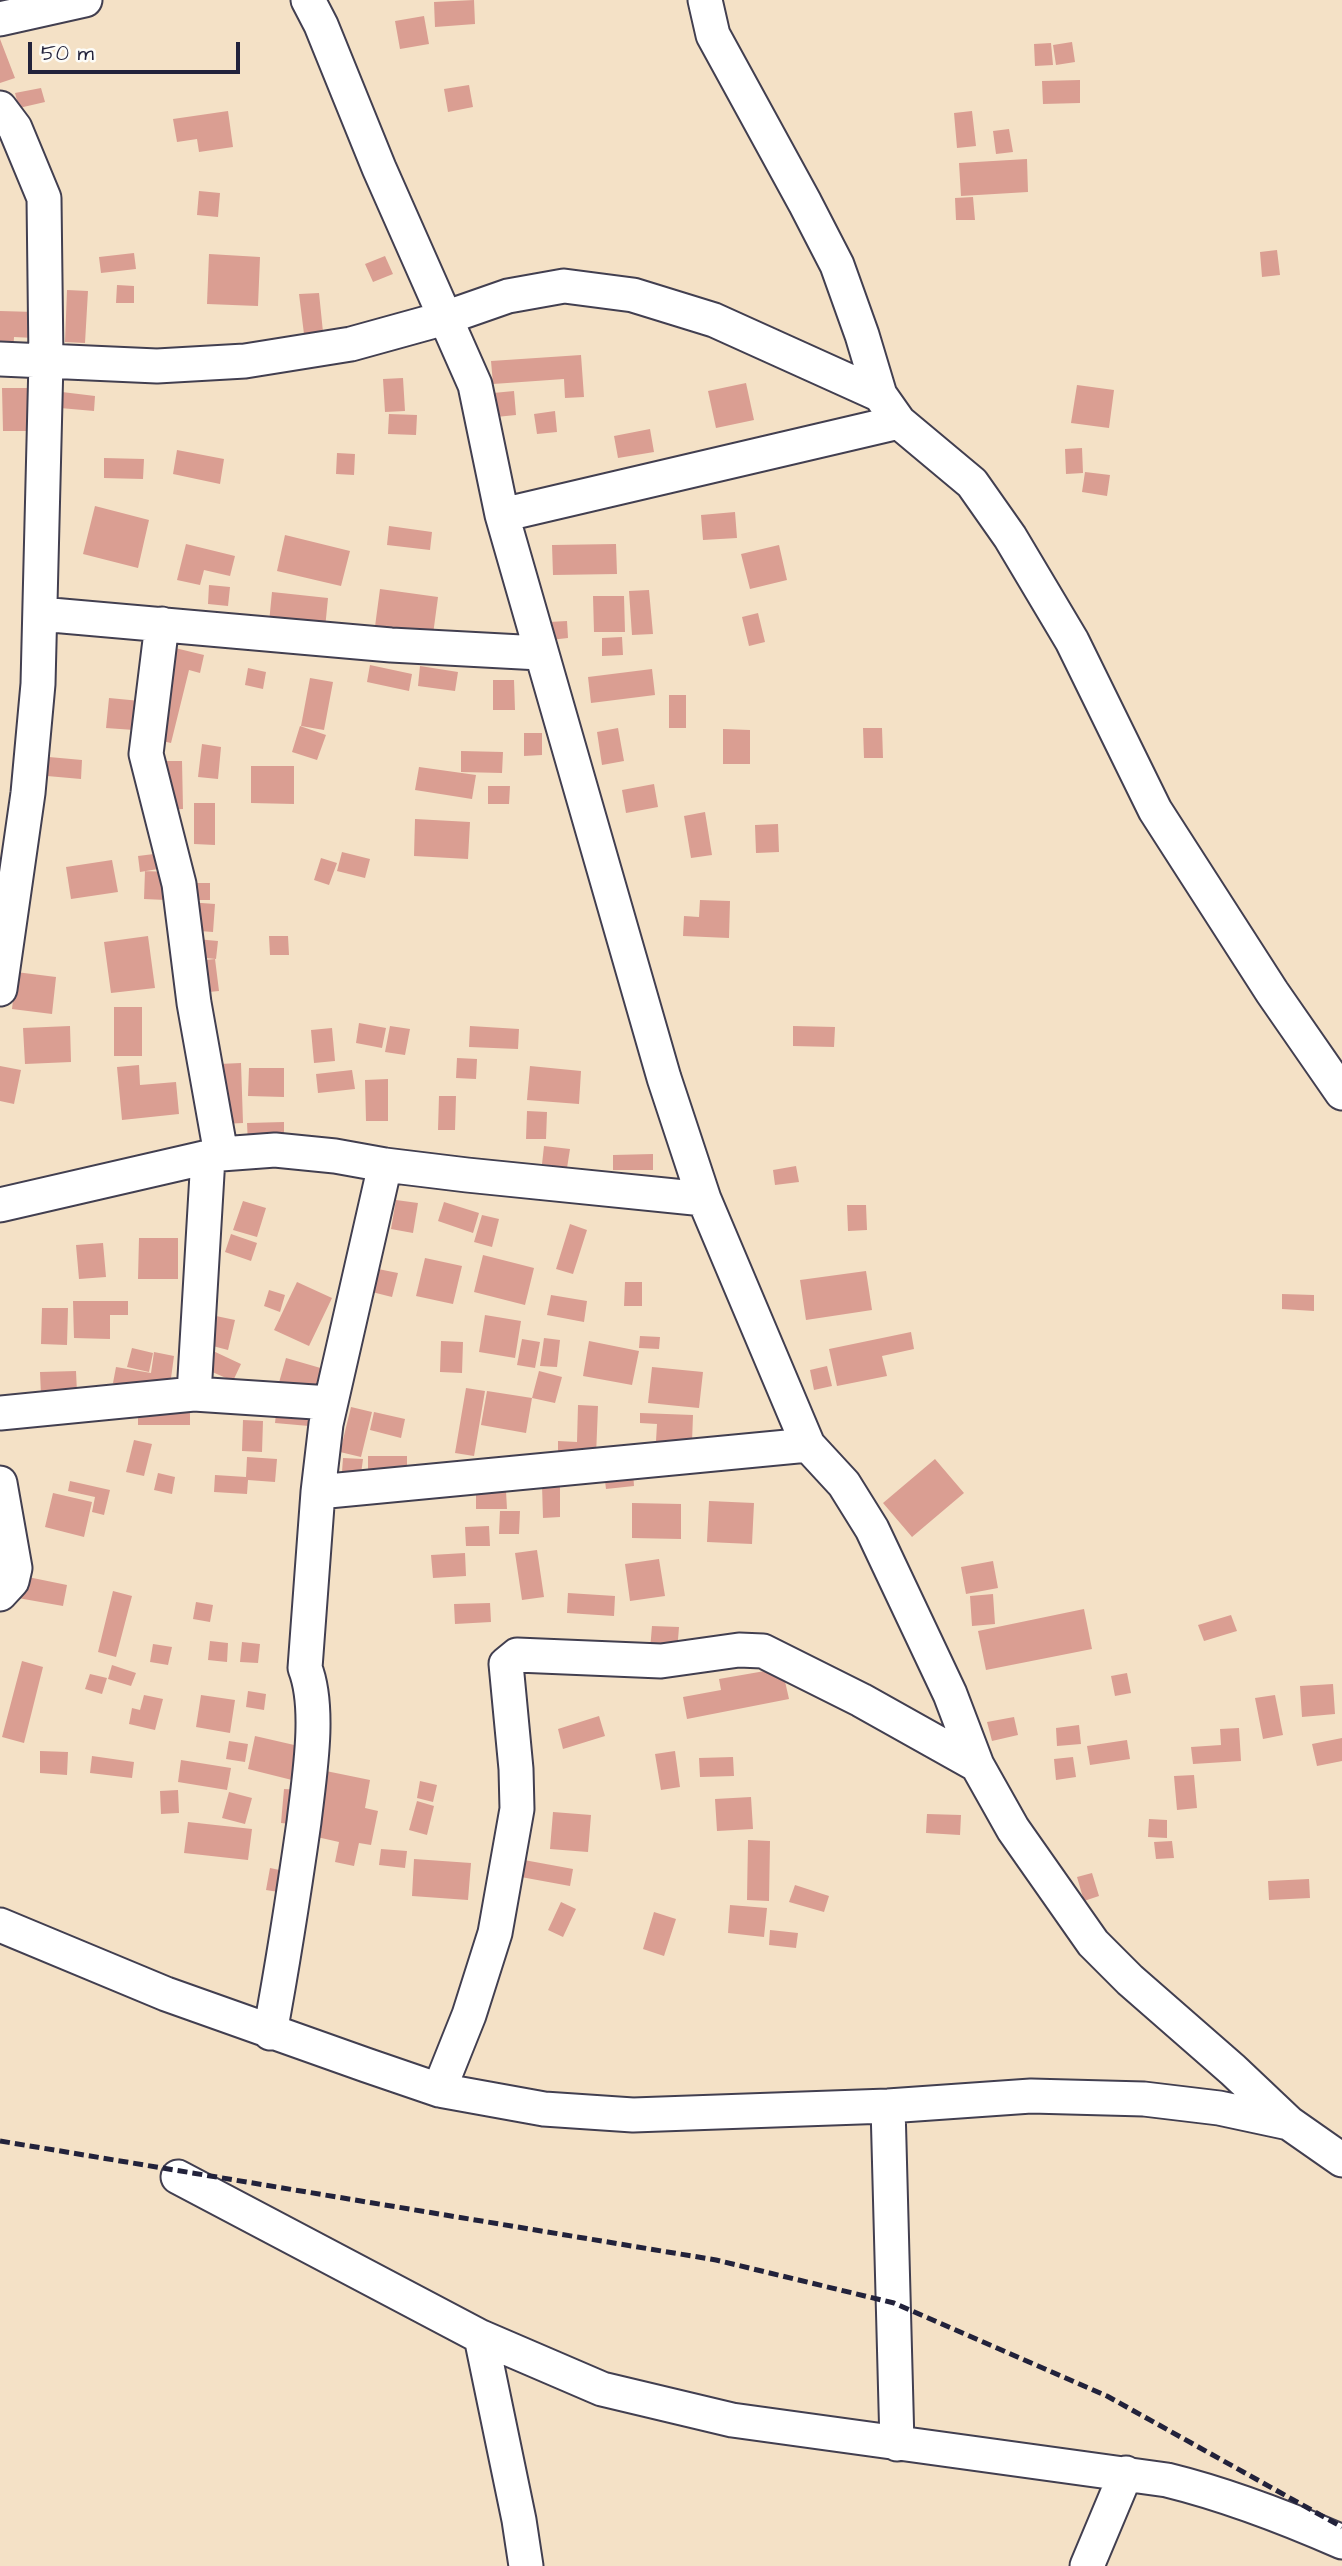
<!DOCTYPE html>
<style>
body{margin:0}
#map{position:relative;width:1342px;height:2566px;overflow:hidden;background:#f4e1c6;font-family:"Architects Daughter",sans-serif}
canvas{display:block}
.scale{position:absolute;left:28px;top:42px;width:212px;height:32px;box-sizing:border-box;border:4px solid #22223b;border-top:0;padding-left:9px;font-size:21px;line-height:24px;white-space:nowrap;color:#22223b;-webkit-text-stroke:5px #fdfcf7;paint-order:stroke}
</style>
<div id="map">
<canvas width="1342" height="2566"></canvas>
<div class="scale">50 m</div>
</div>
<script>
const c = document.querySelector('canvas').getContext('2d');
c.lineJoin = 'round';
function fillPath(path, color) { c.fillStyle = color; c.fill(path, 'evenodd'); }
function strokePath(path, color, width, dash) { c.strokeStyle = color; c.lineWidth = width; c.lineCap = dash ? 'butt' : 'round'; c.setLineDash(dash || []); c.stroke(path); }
const building = new Path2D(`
 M474,0L475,24L435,27L434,2Z
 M424,16L429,44L400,49L395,21Z
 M0,39L15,78L0,83Z
 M1072,42L1075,62L1056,65L1053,45Z
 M1051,43L1053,65L1035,66L1034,44Z
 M1080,80V103L1043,104L1042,81Z
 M469,85L473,107L448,112L444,89Z
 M41,88L45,102L19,108L15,93Z
 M228,111L233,147L199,152L197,139L177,142L173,119Z
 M972,111L976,146L957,148L954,113Z
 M1009,129L1013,152L996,154L993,131Z
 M1027,159L1028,192L961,196L959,163Z
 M199,191L220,193L218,217L197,215Z
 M973,197L975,220H956L955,198Z
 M1277,250L1280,275L1262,277L1260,252Z
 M134,253L136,269L101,273L99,257Z
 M209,254L260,257L258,306L207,304Z
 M385,256L393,274L373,282L365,264Z
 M117,285L134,286V303H116Z
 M67,290L88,291L85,343L65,342Z
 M319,293L323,332L304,334L299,294Z
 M0,311L35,312L34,338L14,337L13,356H0Z
 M581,355L584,397L565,398L564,379L493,384L491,361Z
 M403,378L405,411L385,412L383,379Z
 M746,383L754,420L716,428L708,391Z
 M1077,385L1114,390L1109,428L1071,423Z
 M2,388H38V431H3Z
 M514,391L516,415L496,417L493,393Z
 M62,392L95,396L94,411L60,408Z
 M555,411L557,432L537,434L534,414Z
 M389,414L417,415L416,435L388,434Z
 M650,429L654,452L618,458L614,436Z
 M1082,448L1083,473L1066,474L1065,449Z
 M177,450L224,459L220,484L173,474Z
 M337,453L355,454L354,475L336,474Z
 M104,458L144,459L143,479L104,478Z
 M1085,472L1110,475L1107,496L1082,492Z
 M95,506L149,520L138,568L83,554Z
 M735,512L737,538L703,540L701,515Z
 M389,526L432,532L430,550L387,545Z
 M285,535L350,551L341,586L277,571Z
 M186,544L235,556L230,576L204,570L200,585L177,580Z
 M616,544L617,574L553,575L552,545Z
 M779,545L787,580L750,589L741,554Z
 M209,585L230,587L228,606L208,604Z
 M380,589L438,597L432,642L374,634Z
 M649,590L653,634L632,635L629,591Z
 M272,592L328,598L324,639L268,633Z
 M593,596H624L625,632H594Z
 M758,613L765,642L749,646L742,617Z
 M567,621L568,638L550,640L549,622Z
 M622,637L623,655L602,656V638Z
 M171,647L204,655L200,673L189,670L171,743L149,738Z
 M370,665L412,674L409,691L367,682Z
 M420,666L458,672L455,691L418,686Z
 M248,668L266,672L263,689L245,685Z
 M652,669L655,695L591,703L588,677Z
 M310,678L333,682L324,730L301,726Z
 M493,680H514L515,710H493Z
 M669,695H686V728H669Z
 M109,698L151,702L148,731L106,728Z
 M300,726L326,735L317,760L292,752Z
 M618,728L624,761L602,765L597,732Z
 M863,728H882L883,758H864Z
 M723,729L750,730V764H723Z
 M524,733H542V755L524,756Z
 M202,744L221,747L218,779L198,777Z
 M461,751L503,752L502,773L461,772Z
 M49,757L82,760L81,779L47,776Z
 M160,761H182L183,809L161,810Z
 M251,766H294V804L251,803Z
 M419,767L476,775L472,799L415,790Z
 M654,784L658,807L626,813L622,790Z
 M488,786H510L509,804H488Z
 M194,803H215V845L194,844Z
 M705,812L712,855L691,858L684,816Z
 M415,819L470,822L468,859L414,856Z
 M778,824L779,852L756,853L755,825Z
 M342,852L370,859L365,878L337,871Z
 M162,853L164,868L140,872L138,856Z
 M321,858L337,863L329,885L314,880Z
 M112,860L118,892L71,899L66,867Z
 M145,871L167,872L166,900L144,899Z
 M193,883H210V900H193Z
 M700,900L730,901L729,938L683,936L684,916L699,917Z
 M188,902L215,904L213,932L186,930Z
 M148,936L155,988L111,993L104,942Z
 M269,936H288L289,955H270Z
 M196,939L218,941L216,959L195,957Z
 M215,959L219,991L199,993L195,961Z
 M16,972L56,977L52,1014L12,1009Z
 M114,1007H142V1056H114Z
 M359,1023L386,1028L382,1048L356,1043Z
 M70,1026L71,1062L25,1064L23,1028Z
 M390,1026L410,1029L405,1055L385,1052Z
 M470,1026L519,1029L518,1049L469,1047Z
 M793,1026L835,1027L834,1047L793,1046Z
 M332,1028L335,1061L314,1063L311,1030Z
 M457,1058L477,1059L476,1079L456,1078Z
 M241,1063L243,1123L222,1124L219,1064Z
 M139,1065L140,1085L176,1082L179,1114L122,1120L117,1067Z
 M0,1066L21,1070L14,1104L0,1101Z
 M530,1066L581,1071L579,1104L527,1100Z
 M249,1068H284V1097L248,1096Z
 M352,1070L355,1089L318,1093L316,1074Z
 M388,1079V1121H366L365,1080Z
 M439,1096H456L455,1130H438Z
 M527,1111L547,1112L546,1139H526Z
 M284,1122V1144H248L247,1123Z
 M544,1146L570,1149L567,1168L542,1164Z
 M653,1154V1170H613V1155Z
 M796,1166L799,1182L775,1185L773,1170Z
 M396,1200L418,1203L413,1233L391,1229Z
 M243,1201L266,1208L257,1237L233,1230Z
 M444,1202L479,1213L473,1233L438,1221Z
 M847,1205H866L867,1230L848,1231Z
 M482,1215L499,1219L492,1247L474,1242Z
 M570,1224L587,1230L573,1274L556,1269Z
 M231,1234L257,1243L251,1261L225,1252Z
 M139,1238H178V1279H138Z
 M103,1243L106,1277L79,1279L76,1245Z
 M483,1255L534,1268L525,1305L474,1292Z
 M425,1258L462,1266L453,1304L416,1296Z
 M378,1269L398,1273L392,1297L372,1292Z
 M866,1271L872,1310L806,1320L800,1280Z
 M297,1282L332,1298L309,1346L274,1330Z
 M625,1282H642V1306H624Z
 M269,1290L285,1295L280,1312L264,1306Z
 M1282,1294L1314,1295V1311L1282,1309Z
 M551,1295L587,1301L584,1322L547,1315Z
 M73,1301H128V1315H110V1339L74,1338Z
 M42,1308H68L67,1345L41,1344Z
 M485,1315L521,1321L515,1358L479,1352Z
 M216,1316L235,1320L228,1350L209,1345Z
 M911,1332L914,1349L882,1356L887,1376L837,1386L829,1349Z
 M640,1336L660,1337L659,1349L639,1348Z
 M544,1338L560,1340L557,1367L540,1366Z
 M522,1339L540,1342L535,1368L517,1365Z
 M441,1341L463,1342L462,1373L440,1372Z
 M589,1341L639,1351L632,1385L583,1376Z
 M132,1348L153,1353L149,1372L127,1367Z
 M211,1350L241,1364L233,1381L203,1368Z
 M154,1352L174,1356L169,1393L113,1383L116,1367L151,1373Z
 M286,1358L324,1369L316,1397L278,1386Z
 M827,1366L832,1386L814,1390L810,1370Z
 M652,1367L703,1372L699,1408L648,1403Z
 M76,1371L77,1393L41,1395L40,1372Z
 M539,1371L562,1377L555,1403L532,1398Z
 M466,1388L485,1391L474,1456L455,1453Z
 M487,1391L532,1398L526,1433L481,1425Z
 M138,1404H190V1425H138Z
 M277,1405L311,1408L309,1426L275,1423Z
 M578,1405L598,1406L596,1456L558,1455V1441L577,1442Z
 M351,1407L372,1412L361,1457L340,1452Z
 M374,1412L405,1419L401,1438L370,1430Z
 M640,1413L693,1415L692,1442L656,1441L657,1424L640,1423Z
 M243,1420L263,1421L262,1452L242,1451Z
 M134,1440L152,1444L144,1476L126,1472Z
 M368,1456H407V1474H368Z
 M247,1457L277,1459L275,1482L248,1480L247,1494L214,1492L215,1475L246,1477Z
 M343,1458L363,1459L361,1474L342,1472Z
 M935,1459L964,1493L912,1537L883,1503Z
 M633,1471L634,1486L606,1489L604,1473Z
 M158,1473L175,1477L172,1494L154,1490Z
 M70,1481L110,1490L104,1515L92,1512L95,1497L68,1491Z
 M542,1485H560V1517L543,1518Z
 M476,1491H506L507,1509H476Z
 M53,1493L92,1502L84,1537L45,1527Z
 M709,1501L754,1503L752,1544L707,1542Z
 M632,1503L681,1504V1539L632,1538Z
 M500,1511H520L519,1534H499Z
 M489,1526L490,1546H466L465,1527Z
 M537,1550L544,1597L522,1600L515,1553Z
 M465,1553L466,1576L433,1578L431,1555Z
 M659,1559L665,1596L630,1601L625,1564Z
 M993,1561L998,1588L966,1594L961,1567Z
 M23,1576L67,1585L63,1606L18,1598Z
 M113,1591L132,1596L116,1657L98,1652Z
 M568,1593L615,1596L614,1616L567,1613Z
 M993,1594L995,1624L972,1626L970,1596Z
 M196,1602L213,1605L210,1622L193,1619Z
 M490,1603L491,1622L455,1624L454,1604Z
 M1084,1609L1092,1649L986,1670L978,1631Z
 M1231,1615L1237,1631L1204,1641L1198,1625Z
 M652,1626L679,1627L677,1652L650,1650Z
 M210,1641L228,1643L227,1662L208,1660Z
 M242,1642L260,1644L258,1663L240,1662Z
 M153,1644L172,1647L168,1665L150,1662Z
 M22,1661L43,1667L24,1743L2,1737Z
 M112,1665L136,1673L131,1686L108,1679Z
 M782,1668L789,1699L687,1719L683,1697L721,1690L719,1679Z
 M1127,1673L1131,1693L1115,1696L1111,1676Z
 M90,1674L107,1678L102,1694L85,1689Z
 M1333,1684L1335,1714L1302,1717L1300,1686Z
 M248,1691L266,1694L264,1710L246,1707Z
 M144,1695L163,1699L155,1730L129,1724L132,1708L140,1710Z
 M201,1695L235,1700L230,1733L196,1727Z
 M1275,1695L1283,1735L1263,1739L1255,1698Z
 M599,1716L605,1736L563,1749L558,1729Z
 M1014,1717L1018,1735L992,1741L987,1722Z
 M1079,1725L1081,1744L1057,1746L1056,1728Z
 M1239,1728L1241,1761L1193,1764L1191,1747L1221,1745L1220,1729Z
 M255,1736L303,1747L296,1781L248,1769Z
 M1342,1738V1761L1317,1766L1312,1744Z
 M1127,1740L1130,1759L1090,1765L1087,1746Z
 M229,1741L248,1744L245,1762L226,1759Z
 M40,1751L68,1752L67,1775L40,1773Z
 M675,1751L680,1787L661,1790L655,1754Z
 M92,1756L134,1762L132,1778L90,1773Z
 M733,1757L734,1776L700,1777L699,1758Z
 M1073,1757L1076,1777L1056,1780L1054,1759Z
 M181,1760L231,1768L227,1790L178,1782Z
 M321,1770L370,1780L365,1808L378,1811L371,1845L359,1843L354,1866L335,1862L339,1842L308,1835Z
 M1194,1775L1197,1808L1177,1810L1174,1776Z
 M420,1781L437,1785L433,1802L417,1798Z
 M284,1789L303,1790L300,1825L281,1823Z
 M178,1790L179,1813L161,1814L160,1791Z
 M229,1792L252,1798L245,1824L222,1818Z
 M751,1797L753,1829L717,1831L715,1799Z
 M417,1801L434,1806L427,1835L409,1830Z
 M553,1812L591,1815L588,1852L550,1849Z
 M927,1814L961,1815L960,1835L926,1833Z
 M1149,1819L1167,1820V1838L1148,1837Z
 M188,1822L252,1829L248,1860L184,1853Z
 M748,1840L770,1841L769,1901L747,1900Z
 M1172,1841L1174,1858L1156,1859L1154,1842Z
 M381,1849L407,1851L405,1868L379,1865Z
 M414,1859L471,1863L468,1900L412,1896Z
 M524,1860L573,1869L570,1886L521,1877Z
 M270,1868L289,1872L285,1893L266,1890Z
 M1092,1873L1099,1896L1084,1901L1077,1877Z
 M1309,1879L1310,1898L1269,1900L1268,1881Z
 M795,1885L829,1896L824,1912L789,1902Z
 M561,1902L576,1909L563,1937L548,1930Z
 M730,1905L767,1908L764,1937L728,1933Z
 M654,1912L676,1919L664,1956L643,1949Z
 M770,1930L798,1933L796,1948L769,1945Z`);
const street = new Path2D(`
 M308,0L321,25L379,168L475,385L502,515L664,1078L704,1199L808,1445L844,1484L872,1529L950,1694L977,1765L1013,1829L1093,1943L1130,1980L1233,2070L1289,2123L1342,2160
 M705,0L713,35L805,203L837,265L862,335L880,395L899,422L972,483L1010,537L1072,641L1155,810L1272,992L1342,1093
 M0,19L85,0
 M0,108L15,128L44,198L46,361L38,684L28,793L0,989
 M0,359L157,366L245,361L351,344L445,318L508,296L564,286L633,295L714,320L880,395
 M502,515L899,422
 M40,614L391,645L540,653
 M162,624L146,754L179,884L194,1003L221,1154
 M0,1205L221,1154L275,1150L335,1156L385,1165L467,1175L704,1199
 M194,1394L208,1157
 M0,1413L194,1394L330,1403
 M0,1483L15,1568L12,1581L0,1594
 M318,1492L808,1445
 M0,1925L166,1994L366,2065L439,2090L544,2109L633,2115L888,2106L1031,2096L1144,2099L1219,2108L1289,2123
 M270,2033C283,1963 294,1892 304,1822C309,1778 321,1709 305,1668L318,1492L326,1424L385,1165
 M439,2090L469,2015L495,1933L517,1809L516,1769L506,1664L517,1655L661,1661L739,1650L763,1651L861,1700L977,1765
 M888,2106L897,2444
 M178,2177L481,2337L602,2389L732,2420L1167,2480C1228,2495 1285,2517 1342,2542
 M481,2337L519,2520L526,2566
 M1087,2566L1126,2473`);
const rail = new Path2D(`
 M0,2141L716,2260L894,2303L1107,2396L1342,2527`);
fillPath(building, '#da9e92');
strokePath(street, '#423f50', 37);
strokePath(street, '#fff', 33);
strokePath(rail, '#22223b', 5, [10, 5]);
</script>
